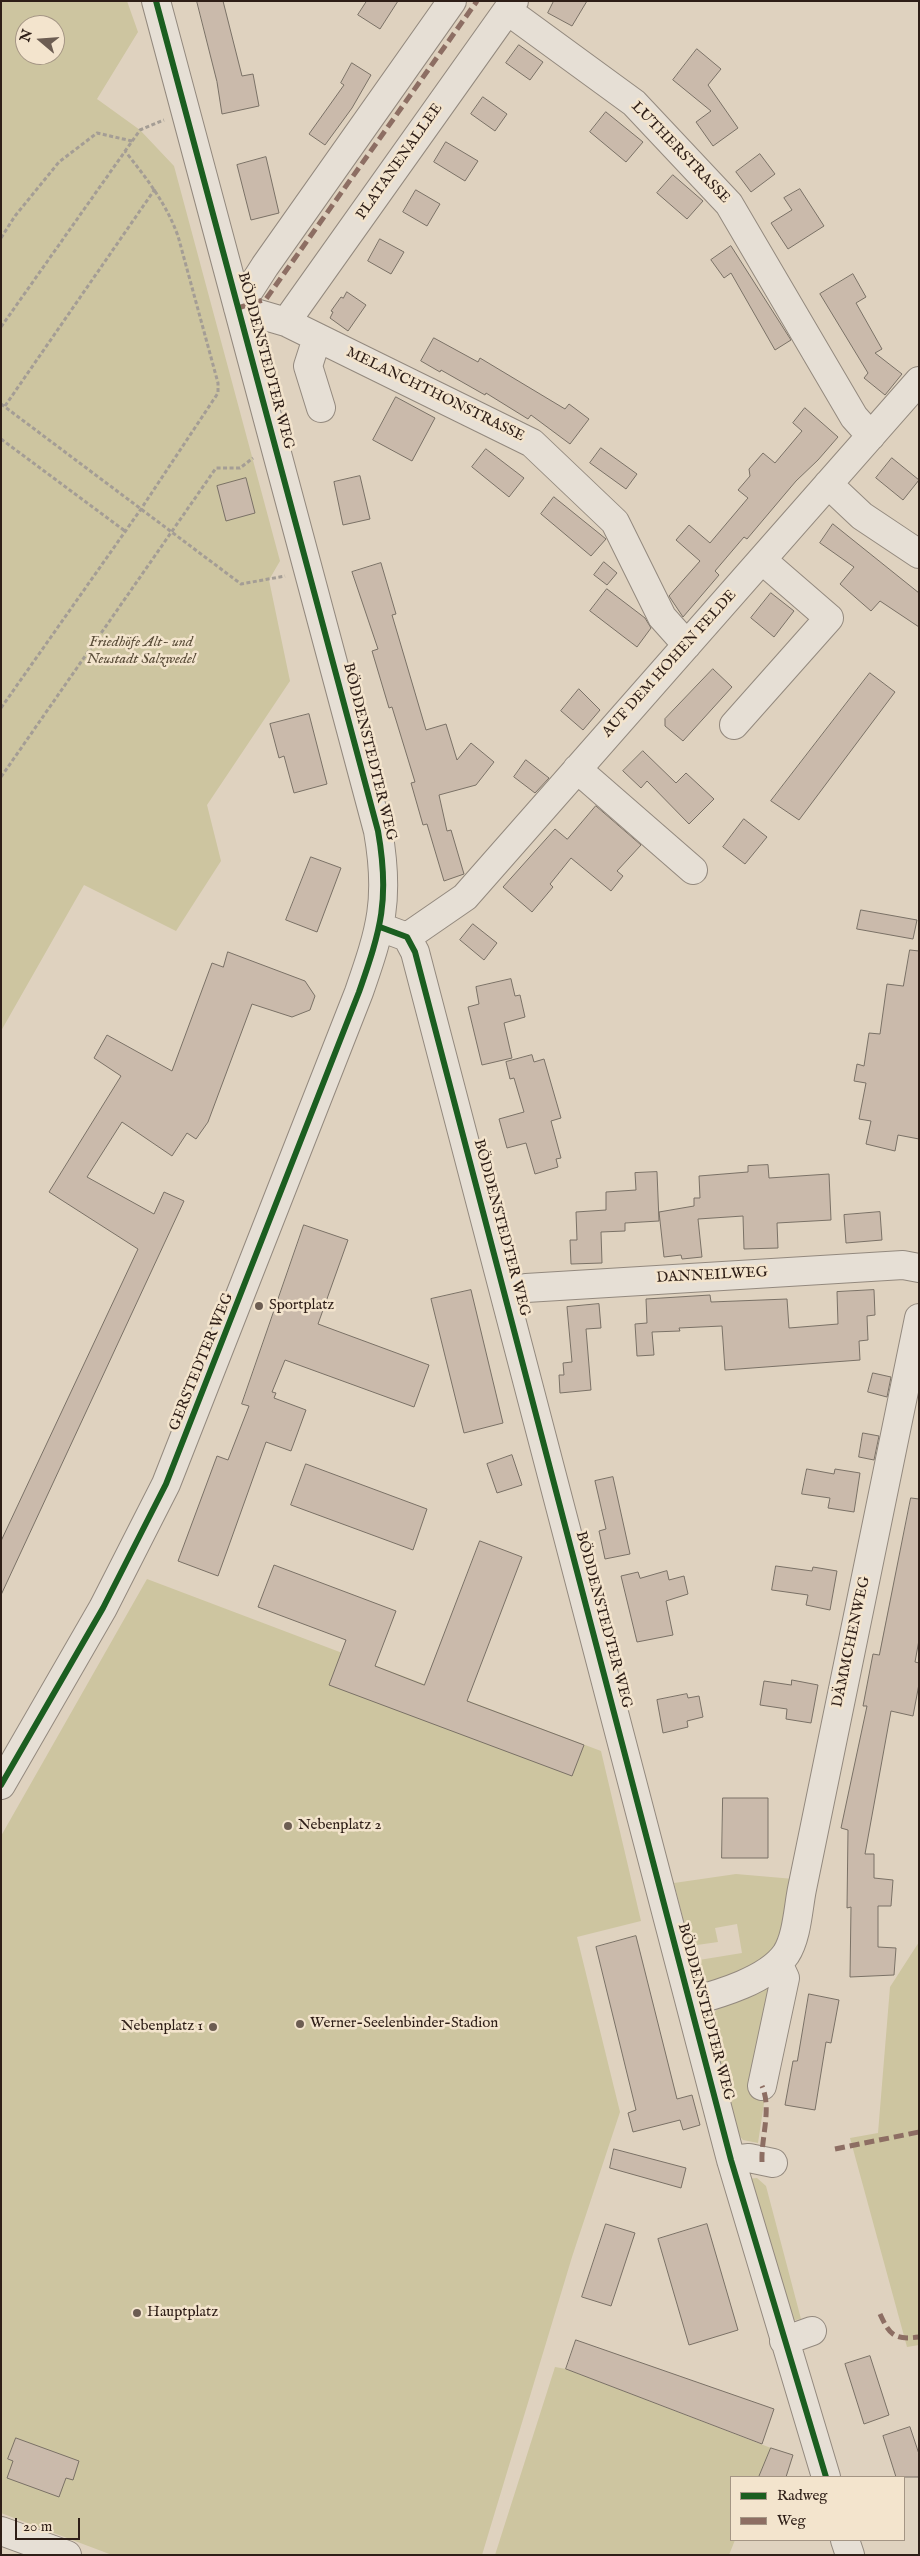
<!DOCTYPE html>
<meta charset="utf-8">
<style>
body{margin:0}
#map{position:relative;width:920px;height:2556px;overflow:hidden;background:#dfd2bf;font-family:"IM FELL English",serif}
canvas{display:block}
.frame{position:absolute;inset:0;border:2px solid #2e1e17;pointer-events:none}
.legend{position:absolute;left:730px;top:2476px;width:175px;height:65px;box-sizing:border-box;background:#f3e4cd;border:1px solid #a49584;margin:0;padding:6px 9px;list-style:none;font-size:15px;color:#2e1e17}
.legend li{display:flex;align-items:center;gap:10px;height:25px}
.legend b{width:25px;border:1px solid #a49584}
.north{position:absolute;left:15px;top:15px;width:50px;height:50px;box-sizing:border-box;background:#f3e4cd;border:1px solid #a49584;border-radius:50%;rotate:288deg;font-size:14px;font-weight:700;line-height:20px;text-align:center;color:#2e1e17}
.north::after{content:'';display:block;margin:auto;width:18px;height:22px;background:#6c5d52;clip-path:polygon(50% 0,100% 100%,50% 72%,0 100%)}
.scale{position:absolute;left:15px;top:2518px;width:65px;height:22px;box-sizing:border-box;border:2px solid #2e1e17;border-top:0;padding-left:6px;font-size:15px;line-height:18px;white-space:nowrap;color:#2e1e17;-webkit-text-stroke:4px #f3e4cd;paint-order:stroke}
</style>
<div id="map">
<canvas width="920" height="2556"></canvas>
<div class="frame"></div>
<ul class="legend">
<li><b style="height:6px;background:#1b5e20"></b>Radweg</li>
<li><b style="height:6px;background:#8d6e63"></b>Weg</li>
</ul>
<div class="north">N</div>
<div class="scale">20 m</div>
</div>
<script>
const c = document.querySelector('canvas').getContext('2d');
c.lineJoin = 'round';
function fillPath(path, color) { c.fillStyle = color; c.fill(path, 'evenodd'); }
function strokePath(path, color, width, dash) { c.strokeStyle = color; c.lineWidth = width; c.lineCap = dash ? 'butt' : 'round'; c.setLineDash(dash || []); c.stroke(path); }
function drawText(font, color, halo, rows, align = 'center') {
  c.font = font + ' "IM FELL English",serif'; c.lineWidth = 5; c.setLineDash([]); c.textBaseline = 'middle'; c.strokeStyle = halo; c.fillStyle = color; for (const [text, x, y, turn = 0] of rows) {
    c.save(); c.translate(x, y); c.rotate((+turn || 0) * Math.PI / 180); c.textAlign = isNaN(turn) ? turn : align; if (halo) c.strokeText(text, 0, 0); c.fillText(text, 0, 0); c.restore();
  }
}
const green = new Path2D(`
 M1,1H127L138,32L97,99L140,130L174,166L280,561L269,580L290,681L207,805L221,861L176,931L84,885L1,1031ZM25,25H55V55H25Z
 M147,1579L601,1751L641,1921L577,1937L620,2112L572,2257L482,2555H112L1,2513V1836Z
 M736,1874L794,1879L784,1932L775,1950L725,1986L697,1978L693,1968L699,1960L742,1953L737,1924L715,1928L718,1942L690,1946L674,1883Z
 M919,1942V2345L907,2347L850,2138L878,2133L890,1987Z
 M774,1983L758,2088L764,2103L758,2143L743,2140L734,2130L708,2035L711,2019L719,2005Z
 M757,2178L766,2186L801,2319L791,2321L747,2179Z
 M555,2367L566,2369L771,2448L759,2477H731V2540H735L729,2555H495Z`);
const building = new Path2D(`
 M197,1H223L242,76L253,74L259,106L222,114L217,82Z
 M367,1H398L380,29L358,15Z
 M554,1H587L572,26L548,13Z
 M519,45L543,62L530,80L506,63Z
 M697,49L721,69L708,85L738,128L713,146L696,122L711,111L673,80Z
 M352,63L371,75L352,108L325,145L309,134L344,85L341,83Z
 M483,97L507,114L495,131L471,114Z
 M606,112L643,142L626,162L590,132Z
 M446,142L478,161L465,181L434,162Z
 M760,154L775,174L751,192L736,172Z
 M266,157L279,213L251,220L237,165Z
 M673,175L703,201L687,219L657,193Z
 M800,189L824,226L788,249L771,223L792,210L784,198Z
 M416,190L440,204L427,226L403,212Z
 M380,239L404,252L391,274L368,261Z
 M731,246L791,340L775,350L731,273L724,278L711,260Z
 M853,274L866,297L856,303L882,349L875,353L902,374L885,395L864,378L868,373L820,294Z
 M347,292L366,305L348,331L330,318L333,312L331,311L341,297L343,298Z
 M434,338L478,362L480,358L565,409L569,404L589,419L570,444L531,415L528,419L486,393L485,395L441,370L440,372L421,361Z
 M396,397L435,418L412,461L373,440Z
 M805,408L838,437L818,460L796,481L747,539L744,537L715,571L719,575L683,617L669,596L700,561L676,540L689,525L710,543L748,498L738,490L750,476L749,469L763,453L775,463L802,431L793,423Z
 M601,448L637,474L626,489L590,463Z
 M486,449L524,478L509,497L472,467Z
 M892,458L919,480L903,500L876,478Z
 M360,476L370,519L343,525L334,482Z
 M246,478L255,513L226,521L217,486Z
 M554,497L606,539L591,556L541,514Z
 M833,524L919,593V627L880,601L871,611L840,584L854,567L820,543Z
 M604,562L617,573L607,585L594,575Z
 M381,563L396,614L392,615L426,730L446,724L457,760L471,743L494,762L476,785L439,795L447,831L451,830L464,874L444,881L427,824L423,825L411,783L415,782L392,707L389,708L372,651L378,649L352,572Z
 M607,589L645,618L651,628L637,647L590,611Z
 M771,593L794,611L774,637L751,618Z
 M713,669L732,687L683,741L665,726V719Z
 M870,673L895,692L799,820L771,801Z
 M579,689L600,710L583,730L561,711Z
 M309,714L327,784L294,793L284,756L279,758L270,724Z
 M643,751L676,783L686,773L714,799L689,824L647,781L641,788L623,771Z
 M526,760L549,778L535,793L514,777Z
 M596,806L641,845L617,871L623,876L611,891L571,858L550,884L553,887L532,912L503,887L555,829L567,839Z
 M744,819L767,837L745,864L723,847Z
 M311,857L341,868L317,932L286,920Z
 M861,910L917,920L913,939L857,929Z
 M473,924L497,943L484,960L460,940Z
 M910,950L919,951V1139L898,1135L895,1151L866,1144L871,1121L859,1119L866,1083L854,1081L857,1064L864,1066L869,1033L880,1034L887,984L903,986Z
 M228,952L305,981L315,996L310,1010L292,1017L252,1004L208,1122L196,1139L187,1133L172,1156L122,1122L87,1177L154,1214L164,1192L184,1201L1,1595V1541L138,1249L49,1192L121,1076L94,1058L107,1035L172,1071L212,963L223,967Z
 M511,979L515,996L520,995L525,1017L504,1023L512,1058L482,1065L468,1007L479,1004L476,987Z
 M532,1055L534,1062L544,1059L561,1118L551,1121L561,1158L556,1159L558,1167L535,1174L526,1143L507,1148L499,1119L524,1112L514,1078L510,1079L506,1062Z
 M768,1165L769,1178L829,1174L831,1220L777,1223L778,1248L744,1249L743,1216L698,1219L702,1257L682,1259L681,1255L664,1257L659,1212L694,1206V1198H700L699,1176L748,1172V1166Z
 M657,1172L659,1221L625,1223V1231L601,1232L602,1263L571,1264L570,1240H577L576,1212L606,1210V1192L636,1190L635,1173Z
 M880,1212L882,1240L846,1243L844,1215Z
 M304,1225L348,1240L318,1324L429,1365L414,1407L285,1360L272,1392L276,1393L274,1398L306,1410L291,1451L266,1442L218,1576L178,1561L217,1456L228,1460L249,1406L242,1404Z
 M471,1290L503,1423L464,1433L431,1299Z
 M874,1290L875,1315L867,1316L868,1340L859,1341L860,1360L725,1370L722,1326L679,1328L680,1331L652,1332L654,1355L637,1356L635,1324L647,1323L646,1299L710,1295L711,1302L787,1299L789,1328L838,1324L837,1292Z
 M599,1304L601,1328L586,1329L591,1390L560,1393L559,1375H564L563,1363L572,1362L567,1307Z
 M873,1373L891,1377L887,1397L868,1392Z
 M863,1433L879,1436L874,1460L859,1457Z
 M512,1455L522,1485L497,1493L487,1464Z
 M306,1464L427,1509L413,1550L291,1505Z
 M807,1469L834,1474L835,1469L860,1473L854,1512L828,1508L830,1498L802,1494Z
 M613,1477L630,1554L605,1559L599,1531L606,1529L595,1481Z
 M911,1498L919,1499V1640L915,1662L919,1663V1684L913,1716L891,1711L865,1854H874V1878L893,1880L891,1906H878V1947L896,1948L894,1975L850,1977L851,1907L847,1908L848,1830L841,1828L867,1706H863L873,1654L879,1655Z
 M480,1541L522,1557L467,1701L584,1745L572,1776L329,1685L346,1640L258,1607L274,1565L396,1611L375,1666L424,1685Z
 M776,1566L812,1571L813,1567L837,1571L830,1610L806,1605L808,1595L772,1590Z
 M667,1571L669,1580L684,1576L688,1594L666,1601L673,1635L637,1642L621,1576L638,1572L640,1578Z
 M792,1680L818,1685L811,1723L786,1719L787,1709L760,1705L764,1681L791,1685Z
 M687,1694L688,1698L699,1696L703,1717L687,1721L688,1727L663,1733L657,1700Z
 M723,1798H768V1858H722Z
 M636,1936L677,2099L692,2095L700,2125L683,2130L680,2120L633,2132L628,2113L636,2110L596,1947Z
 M809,1994L839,2000L831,2043L826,2042L815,2110L785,2105L793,2061H797Z
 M614,2149L686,2168L681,2188L610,2168Z
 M606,2224L635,2233L611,2306L582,2297Z
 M707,2224L738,2330L689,2345L658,2239Z
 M576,2340L774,2409L762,2444L566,2369Z
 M870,2356L889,2415L864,2424L845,2364Z
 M910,2427L919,2454V2477H896L883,2436Z
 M16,2438L79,2461L73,2480L66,2478L59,2497L7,2478L13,2461L8,2459Z
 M771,2448L793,2455L786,2477H759Z`);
const path = new Path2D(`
 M1,238L15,216L59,162L97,133L132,141
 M1,327L140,130L164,120
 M1,404L241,584L285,576
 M5,406L155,189
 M1,439L125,531
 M1,708L141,509L218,393V383L178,236C166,203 147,179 125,151
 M1,777L216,468H240L253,458`);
const minor = new Path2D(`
 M452,1L265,266L238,308L286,322L532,443L615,522L662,617L687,645
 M508,11L634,103L729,204L854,417L871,436
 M286,322L514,1
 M317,338L308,366L321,408
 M828,484L862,516L919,554
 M734,725L829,618L762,560
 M577,769L693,870
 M380,927L407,937L415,952L731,2160L826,2477
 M407,937L465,897L919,381
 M505,1292L526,1288L903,1265L919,1268
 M1,1785L103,1608L166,1484L359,992C381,929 390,899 378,831L156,1
 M690,2002C719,1994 768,1980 786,1954C797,1937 798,1909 802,1889L919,1318
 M762,2086L785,1978L778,1963
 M731,2160L749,2158L773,2163
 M784,2341L812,2331
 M1,2531L67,2555
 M845,2540L850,2555`);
const quiet = new Path2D(`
 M238,308L266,299L477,1
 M835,2149L919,2132
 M762,2162C761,2137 772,2109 762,2086
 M880,2314C890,2336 895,2340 919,2337`);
const cycleway = new Path2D(`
 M380,927L407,937L415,952L731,2160L826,2477
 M1,1785L103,1608L166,1484L359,992C381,929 390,899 378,831L156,1`);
const markers = [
 [259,1306,5,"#6c5d52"],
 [288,1826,5,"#6c5d52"],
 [300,2024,5,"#6c5d52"],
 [213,2027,5,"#6c5d52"],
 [137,2313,5,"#6c5d52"]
];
const streetNames = [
 ["LUTHERSTRASSE",680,153,46],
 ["PLATANENALLEE",400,162,-55],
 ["BÖDDENSTEDTER WEG",265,361,75],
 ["MELANCHTHONSTRASSE",435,395,26],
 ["AUF DEM HOHEN FELDE",670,664,-48],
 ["BÖDDENSTEDTER WEG",369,752,76],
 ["BÖDDENSTEDTER WEG",501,1228,75],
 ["DANNEILWEG",712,1276,-3],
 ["GERSTEDTER WEG",202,1362,-68],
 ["BÖDDENSTEDTER WEG",603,1620,75],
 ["DÄMMCHENWEG",852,1642,-78],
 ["BÖDDENSTEDTER WEG",705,2012,75]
];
const parkNames = [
 ["Friedhöfe Alt- und",141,643],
 ["Neustadt Salzwedel",141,660]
];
const poiNames = [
 ["Sportplatz",269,1306],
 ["Nebenplatz 2",298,1826],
 ["Werner-Seelenbinder-Stadion",310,2024],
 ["Nebenplatz 1",203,2027,"right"],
 ["Hauptplatz",147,2313]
];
fillPath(green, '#cdc5a0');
fillPath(building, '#cabaab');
strokePath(building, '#7a7166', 1);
strokePath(minor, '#93897e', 30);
strokePath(path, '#a49d95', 3, [4, 2.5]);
strokePath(minor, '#e6dfd5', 28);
strokePath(quiet, '#8d6e63', 5, [10, 5]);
strokePath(cycleway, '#1b5e20', 6);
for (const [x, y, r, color] of markers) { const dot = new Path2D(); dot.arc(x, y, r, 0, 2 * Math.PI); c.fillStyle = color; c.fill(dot); strokePath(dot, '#f3e4cd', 2); }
drawText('15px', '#2e1e17', '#f3e4cd', streetNames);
drawText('italic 15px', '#5a4d39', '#f3e4cd', parkNames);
drawText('15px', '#2e1e17', '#f3e4cd', poiNames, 'left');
</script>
